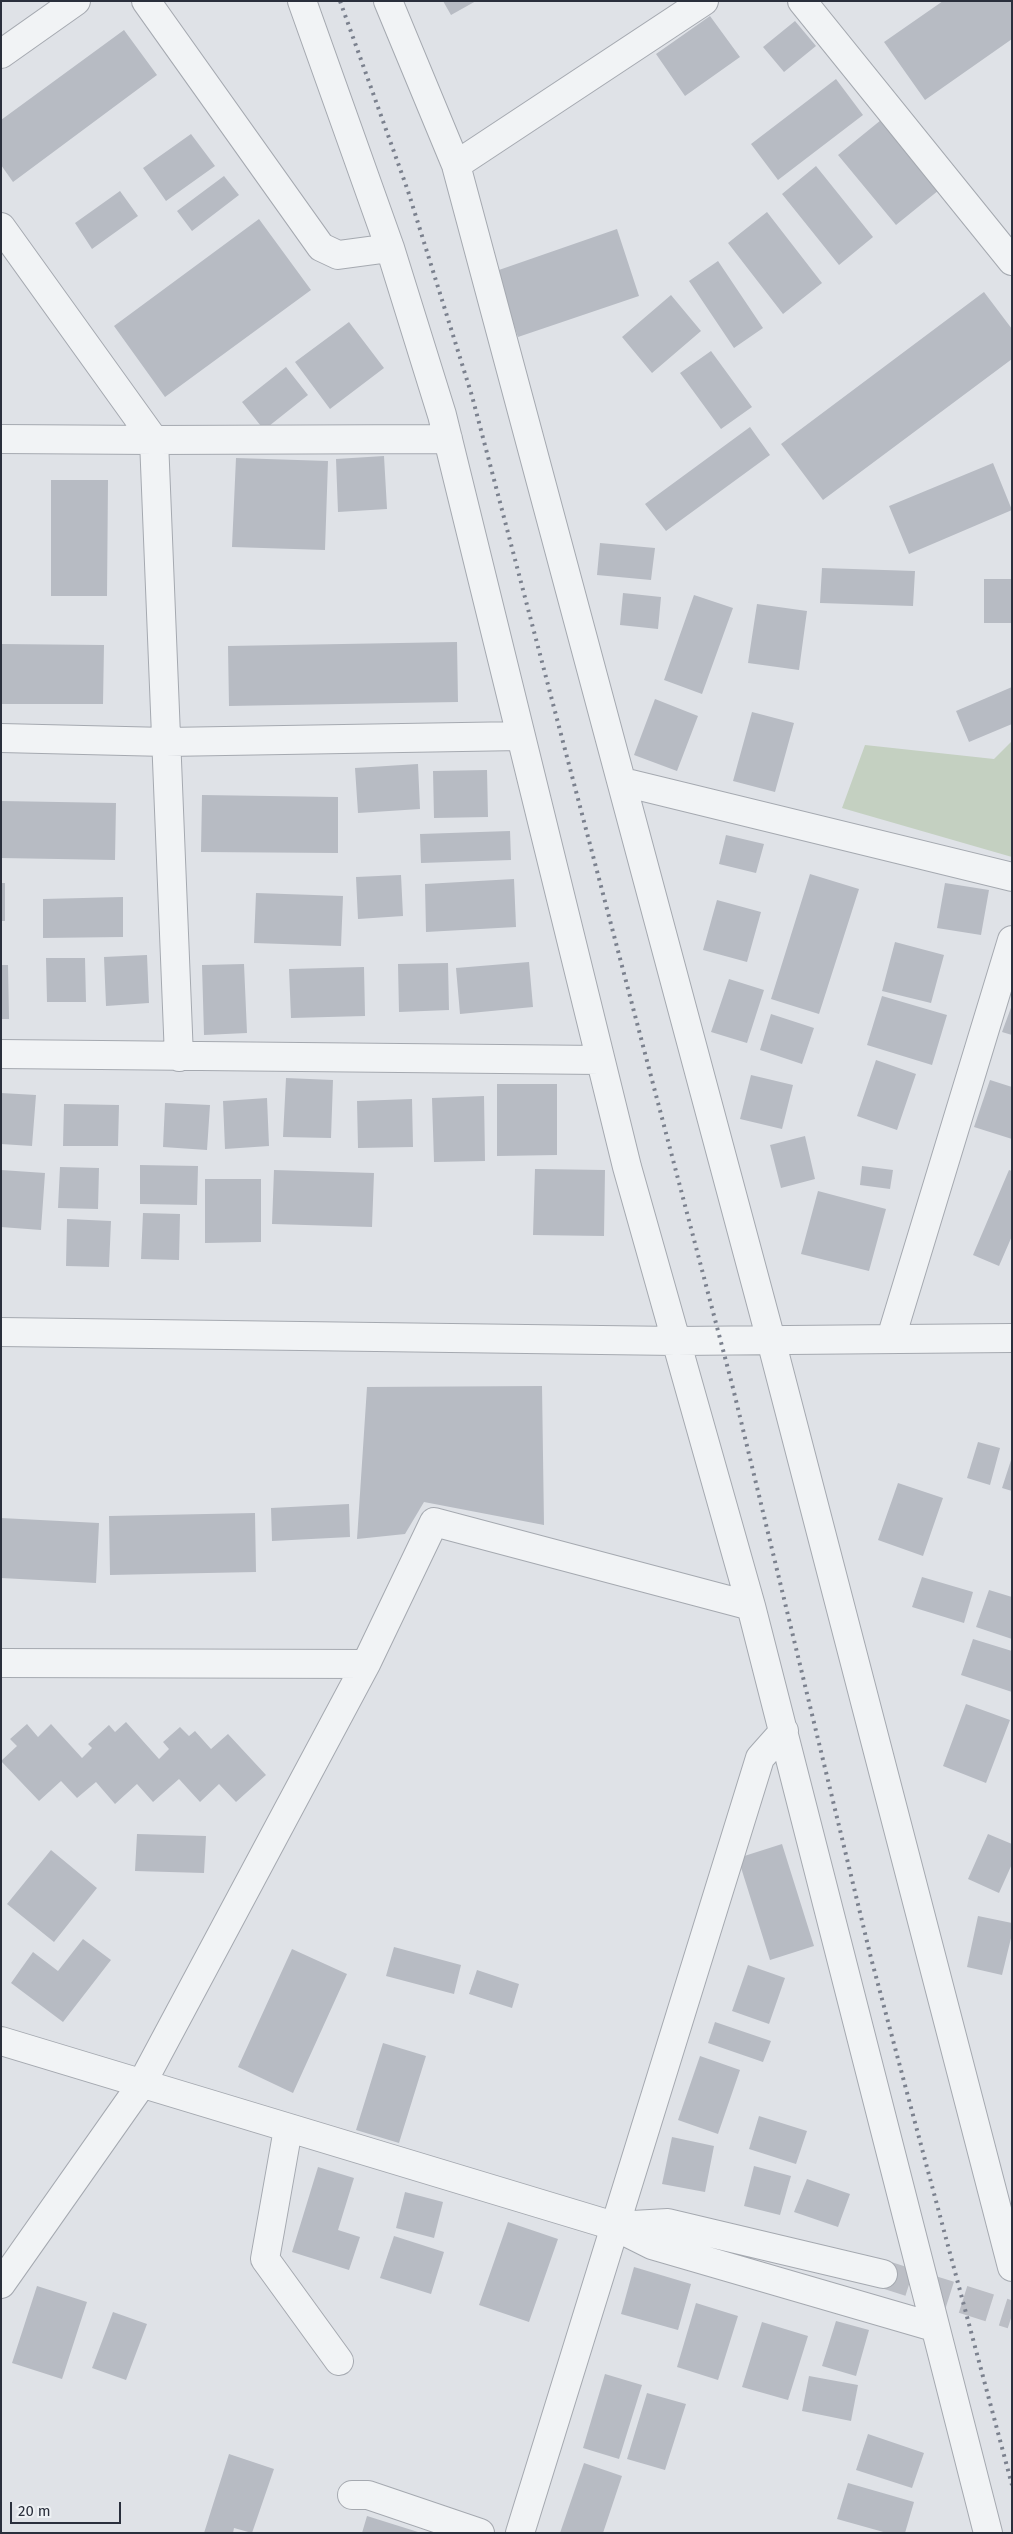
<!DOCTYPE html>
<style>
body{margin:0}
#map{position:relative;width:1013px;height:2534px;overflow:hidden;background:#dfe2e7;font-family:"Fira Sans",sans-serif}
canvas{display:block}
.frame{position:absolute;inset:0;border:2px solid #2a2f3c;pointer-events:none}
.scale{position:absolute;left:10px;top:2502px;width:111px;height:22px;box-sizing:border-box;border:2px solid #2a2f3c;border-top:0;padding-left:6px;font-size:15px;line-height:18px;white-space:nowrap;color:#2a2f3c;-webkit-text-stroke:4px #eef1f4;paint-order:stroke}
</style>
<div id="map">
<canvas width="1013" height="2534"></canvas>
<div class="frame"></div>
<div class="scale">20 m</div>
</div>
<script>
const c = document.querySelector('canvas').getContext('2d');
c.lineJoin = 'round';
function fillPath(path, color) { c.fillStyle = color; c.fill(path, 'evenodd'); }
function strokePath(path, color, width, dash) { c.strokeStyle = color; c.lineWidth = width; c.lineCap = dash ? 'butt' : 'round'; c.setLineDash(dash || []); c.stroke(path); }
const green = new Path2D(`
 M1012,741V857L842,808L865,745L994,759Z`);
const building = new Path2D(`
 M443,1H476L451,15Z
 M943,1H1012V39L925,100L884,42Z
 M710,16L740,57L685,96L656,54Z
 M795,21L816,46L784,72L763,47Z
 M124,30L157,75L13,182L1,165V120Z
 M836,79L863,115L778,180L751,144Z
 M881,120L939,190L896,225L838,155Z
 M191,134L215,166L166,201L143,168Z
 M816,166L873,237L839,265L782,194Z
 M224,176L239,195L192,231L177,211Z
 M120,191L138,216L92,249L75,223Z
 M767,212L822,283L783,314L728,243Z
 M259,219L311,290L165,397L114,326Z
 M617,229L639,296L518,337L496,271Z
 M718,261L763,328L734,348L689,281Z
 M984,292L1012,329V359L823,500L781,444Z
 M671,295L701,331L652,373L622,337Z
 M349,322L384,368L330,409L295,362Z
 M711,351L752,407L721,429L680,373Z
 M286,367L308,395L264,430L242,402Z
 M750,427L770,455L666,531L645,504Z
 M384,456L387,509L338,512L336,459Z
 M236,458L328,461L325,550L232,547Z
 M993,463L1012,510L909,554L889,506Z
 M51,480H108L107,596H51Z
 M600,543L655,548L651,580L597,575Z
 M822,568L915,571L913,606L820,603Z
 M984,579H1012V623H984Z
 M623,593L661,597L658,629L620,625Z
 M694,595L733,608L702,694L664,680Z
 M757,604L807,611L799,670L748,663Z
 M457,642L458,702L229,706L228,646Z
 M1,644L104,645L103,704H1Z
 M1012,687V724L969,742L956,711Z
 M655,699L698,716L677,771L634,755Z
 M752,712L794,723L775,792L733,781Z
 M418,764L420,809L358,813L355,768Z
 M487,770L488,817L434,818L433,771Z
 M202,795L338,797V853L201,852Z
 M1,801L116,803L115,860L1,858Z
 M510,831L511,860L421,863L420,834Z
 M726,835L764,844L756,873L719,864Z
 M810,874L859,889L819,1014L771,999Z
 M401,875L403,916L358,919L356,877Z
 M514,879L516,927L426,932L425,884Z
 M1,883H5V921H1Z
 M945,883L989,890L981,935L937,928Z
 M256,893L343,896L341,946L254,943Z
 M123,897V937L43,938V899Z
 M717,900L761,912L747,962L703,950Z
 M895,942L944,955L931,1003L882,991Z
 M147,955L149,1003L106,1006L104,957Z
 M46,958H85L86,1002H47Z
 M529,962L533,1007L460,1014L456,968Z
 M448,963L449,1010L399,1012L398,964Z
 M244,964L247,1033L204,1035L202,965Z
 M1,965H8L9,1019H1Z
 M364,967L365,1016L291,1018L289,969Z
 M729,979L764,990L747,1043L711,1032Z
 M882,996L947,1015L932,1065L867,1045Z
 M1012,1005V1035L1002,1032Z
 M771,1014L814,1028L802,1064L760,1050Z
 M876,1060L916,1074L897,1130L857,1116Z
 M751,1075L793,1085L782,1129L740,1119Z
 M286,1078L333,1080L331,1138L283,1137Z
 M990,1080L1012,1087V1139L974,1127Z
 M497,1084H557V1155L497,1156Z
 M1,1093L36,1095L32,1146L1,1144Z
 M484,1096L485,1161L434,1162L432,1098Z
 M267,1098L269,1146L225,1149L223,1101Z
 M412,1099L413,1147L358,1148L357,1101Z
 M165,1103L210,1105L207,1150L163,1147Z
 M64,1104L119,1105L118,1146H63Z
 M805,1136L815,1179L781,1188L770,1145Z
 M140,1165L198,1166L197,1205L140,1204Z
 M862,1166L893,1170L890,1189L860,1185Z
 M60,1167L99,1168L98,1209L58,1208Z
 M535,1169L605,1170L604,1236L533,1235Z
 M1,1170L45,1173L41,1230L1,1227Z
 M274,1170L374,1173L372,1227L272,1224Z
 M1009,1170L1012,1171V1236L999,1266L973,1255Z
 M205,1179H261V1242L205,1243Z
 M818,1191L886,1209L869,1271L801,1254Z
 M143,1213L180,1214L179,1260L141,1259Z
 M67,1219L111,1221L109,1267L66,1266Z
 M542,1386L544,1525L424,1502L405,1534L357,1539L367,1387Z
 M978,1442L1000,1448L990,1485L967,1478Z
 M1012,1457V1491L1002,1488Z
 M898,1483L943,1498L923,1556L878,1540Z
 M349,1504L350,1537L272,1541L271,1508Z
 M255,1513L256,1572L110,1575L109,1516Z
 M1,1518L99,1523L96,1583L1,1578Z
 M922,1577L973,1592L964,1623L912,1607Z
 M989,1590L1012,1597V1639L976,1627Z
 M973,1639L1012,1651V1692L961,1675Z
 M966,1704L1010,1720L986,1783L943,1766Z
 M126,1722L159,1759L169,1749L163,1742L180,1727L189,1736L195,1731L211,1749L228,1734L266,1775L236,1802L219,1784L200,1802L179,1779L153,1802L137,1784L115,1804L96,1782L77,1798L61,1781L39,1801L1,1761L17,1746L10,1739L27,1724L38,1737L51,1724L82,1758L92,1748L88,1744L109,1725L115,1732Z
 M137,1834L206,1836L204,1873L135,1871Z
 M988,1834L1012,1844V1864L999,1893L968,1879Z
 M782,1844L814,1946L770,1960L738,1858Z
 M51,1850L97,1888L54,1942L7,1904Z
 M978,1916L1012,1923V1934L1002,1975L967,1967Z
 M83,1939L111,1960L63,2022L11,1983L33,1952L58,1971Z
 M394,1947L461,1965L454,1994L386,1976Z
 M292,1949L347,1974L293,2093L238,2067Z
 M748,1965L785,1978L769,2024L732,2011Z
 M477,1970L519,1984L512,2008L469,1994Z
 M715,2022L771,2041L763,2062L708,2043Z
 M383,2043L426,2056L399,2143L356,2130Z
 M700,2056L740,2070L718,2134L678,2120Z
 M759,2116L807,2131L796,2164L749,2149Z
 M672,2137L714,2146L705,2192L662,2184Z
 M754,2166L791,2176L780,2215L744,2206Z
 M318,2167L354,2178L338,2230L360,2237L349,2270L292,2252Z
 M807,2179L850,2194L838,2227L794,2212Z
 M405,2192L443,2202L434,2238L396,2228Z
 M508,2222L558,2239L529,2322L479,2305Z
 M394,2236L444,2252L431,2294L380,2278Z
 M634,2267L691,2284L678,2330L621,2314Z
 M37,2286L87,2302L62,2379L12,2363Z
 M696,2303L738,2316L718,2380L677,2367Z
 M113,2312L147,2324L126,2380L92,2368Z
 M836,2321L869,2330L856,2376L822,2366Z
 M762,2322L808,2336L788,2400L742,2387Z
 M605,2374L642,2385L619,2459L583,2448Z
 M809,2376L858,2385L851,2421L802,2411Z
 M647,2393L686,2404L665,2470L627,2459Z
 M868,2434L924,2453L912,2488L856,2470Z
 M229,2454L274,2469L252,2533L234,2528L233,2533H204Z
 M584,2463L622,2476L603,2533H560Z
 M848,2483L914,2502L905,2533H887L837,2519Z
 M367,2516L418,2532V2533H362Z`);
const minorTunnel = new Path2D(`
 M883,2274L1012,2315`);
const minor = new Path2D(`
 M146,1L321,247L338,255L390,248
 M302,1L390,248L442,415L627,1167L751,1606L988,2533
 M388,1L456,165L771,1340L1012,2267
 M802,1L1012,261
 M1,54L76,1
 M456,165L704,1
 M1,227L154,440L448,439
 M1,439L154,440L179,1057
 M1,738L166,742L521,736
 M623,782L1012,877
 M1,1054L600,1060
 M1,1332L676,1341L1012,1338
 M891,1338L1012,940
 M1,1663L366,1664
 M1,2041L614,2226L652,2245L934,2327
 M288,2129L265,2259L339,2361
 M615,2226L668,2223L883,2274
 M1,2284L141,2085L366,1664L434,1522L751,1606
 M352,2495H368L480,2533
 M520,2533L760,1758L784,1731`);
const rail = new Path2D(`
 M340,1L408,191L472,396L732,1384L871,1958L1012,2485`);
fillPath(green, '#c4d0c1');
fillPath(building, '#b7bbc3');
strokePath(minorTunnel, '#bbbec5', 28, [28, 14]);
strokePath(minor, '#a5a9b0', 30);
strokePath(minor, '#f1f3f5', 28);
strokePath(rail, '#7b818e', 4, [2.5, 5]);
</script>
